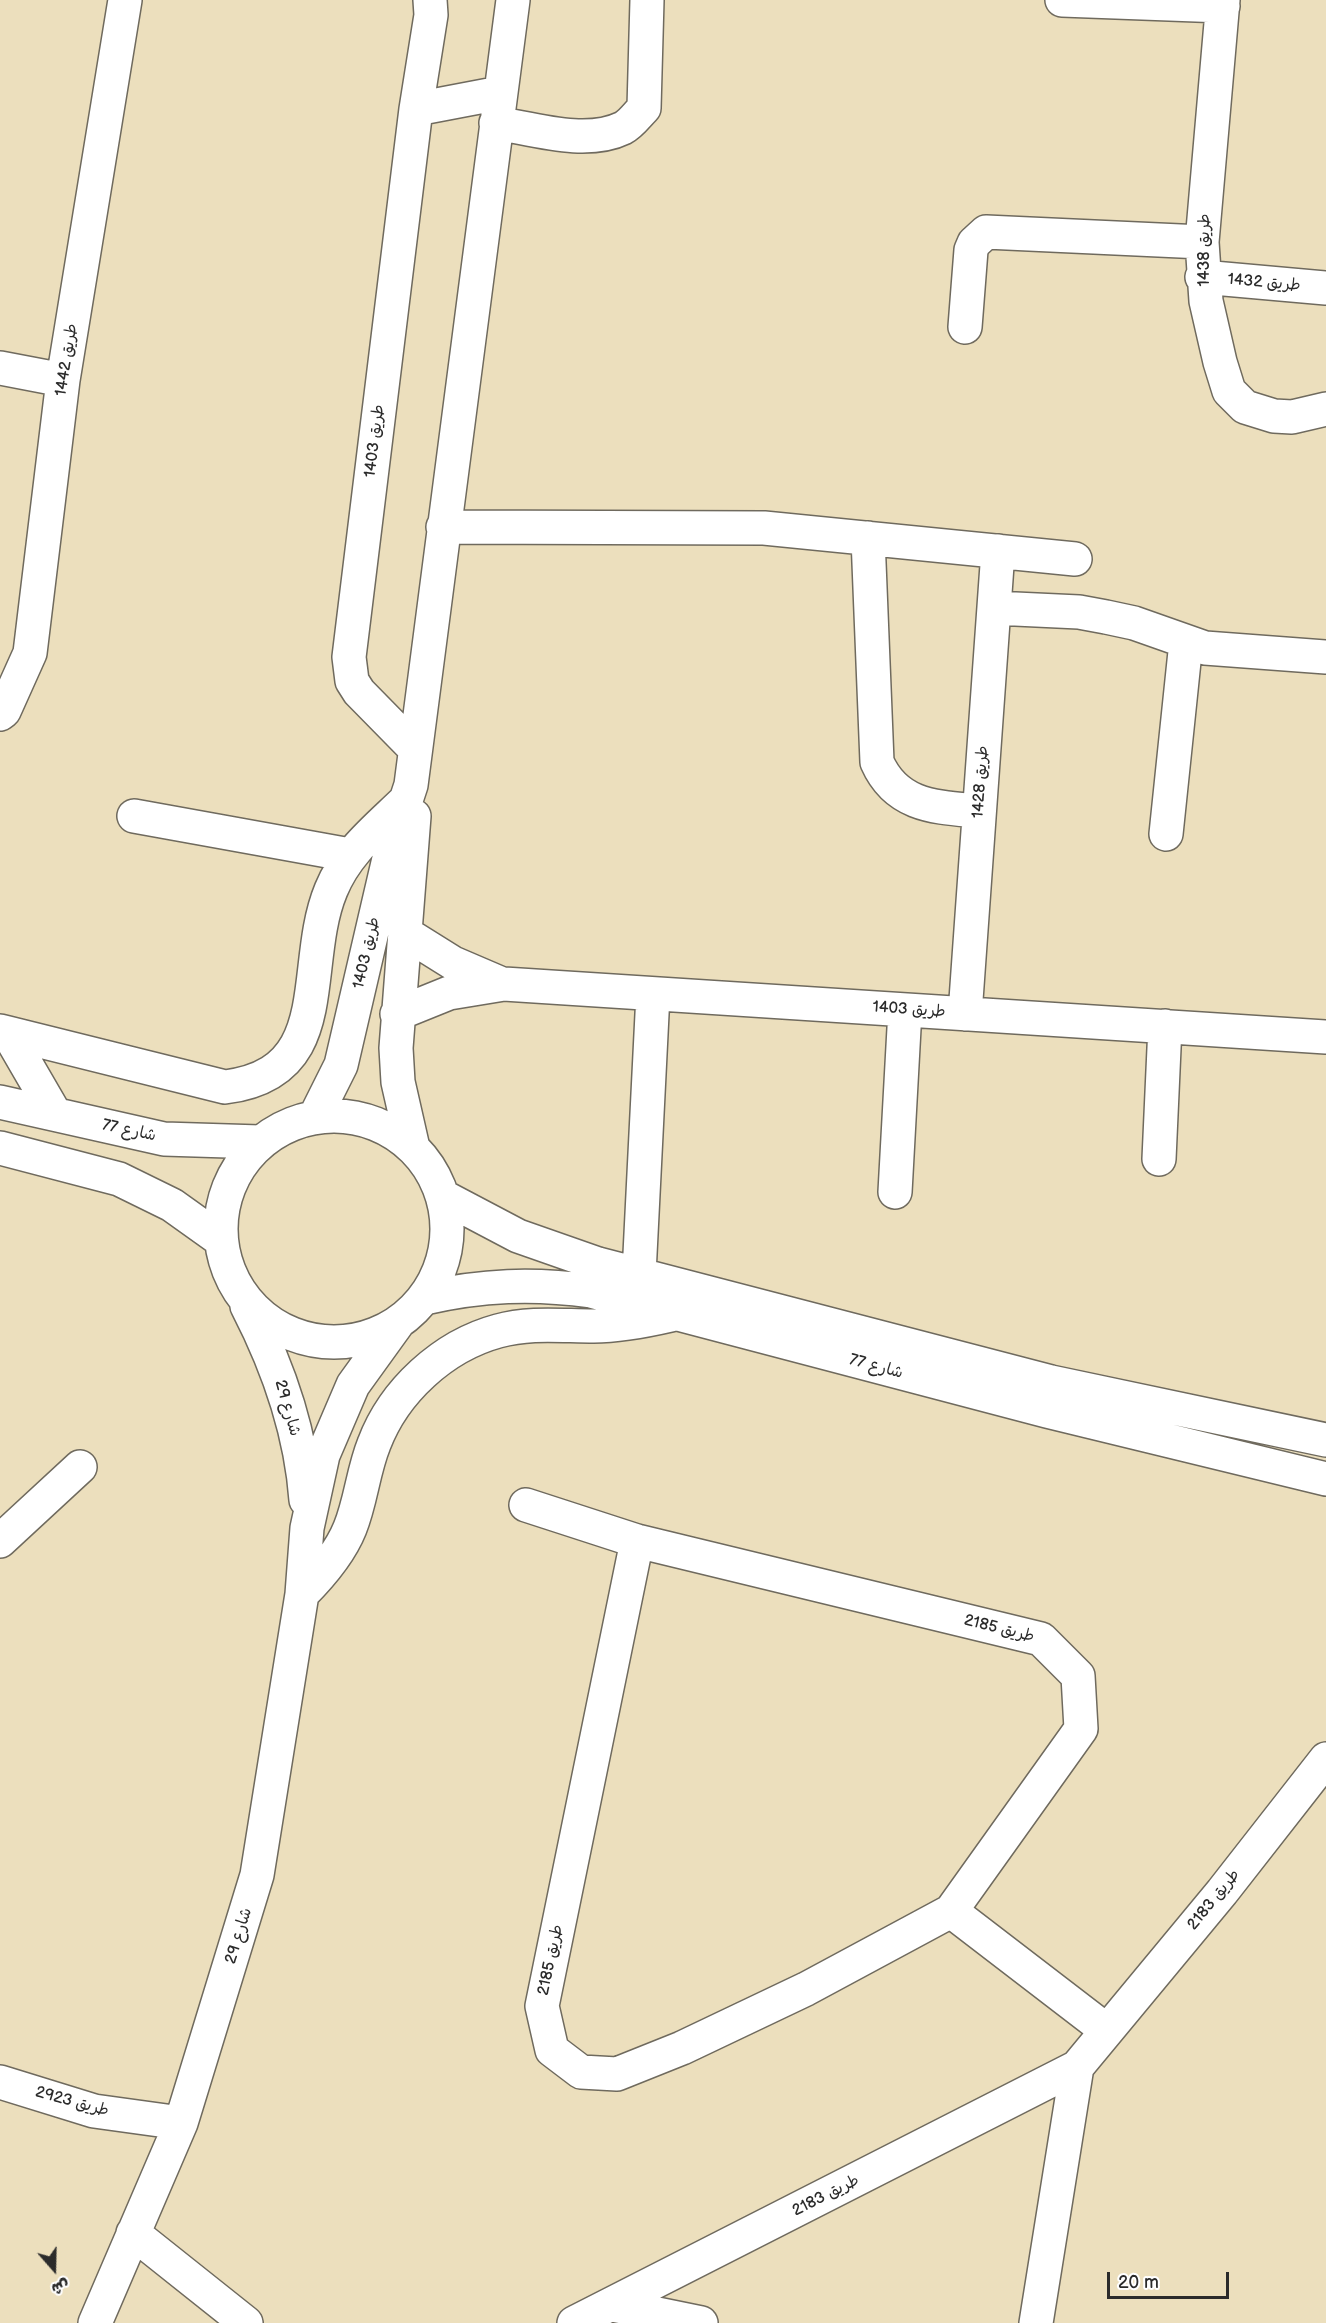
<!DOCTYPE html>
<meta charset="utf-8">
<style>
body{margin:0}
#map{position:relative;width:1326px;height:2323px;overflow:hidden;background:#ecdfbd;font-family:"Balsamiq Sans","Playpen Sans Arabic",sans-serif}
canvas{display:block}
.north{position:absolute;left:24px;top:2239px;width:60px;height:60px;-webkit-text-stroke:4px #fff;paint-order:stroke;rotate:160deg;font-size:16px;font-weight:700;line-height:24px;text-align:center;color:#2b2b2b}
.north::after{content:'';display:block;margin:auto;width:21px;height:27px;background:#2b2b2b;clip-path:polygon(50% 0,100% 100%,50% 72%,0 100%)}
.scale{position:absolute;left:1107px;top:2272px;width:122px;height:27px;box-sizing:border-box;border:3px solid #2b2b2b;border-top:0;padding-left:8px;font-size:18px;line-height:21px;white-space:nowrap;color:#2b2b2b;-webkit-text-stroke:4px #fff;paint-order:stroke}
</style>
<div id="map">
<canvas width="1326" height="2323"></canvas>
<div class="north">ش</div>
<div class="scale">20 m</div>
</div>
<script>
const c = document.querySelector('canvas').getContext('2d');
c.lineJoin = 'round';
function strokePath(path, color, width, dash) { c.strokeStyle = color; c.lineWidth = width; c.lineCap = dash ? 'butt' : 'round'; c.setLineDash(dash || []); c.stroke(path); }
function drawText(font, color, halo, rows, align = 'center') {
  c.font = font + ' "Balsamiq Sans","Playpen Sans Arabic",sans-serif'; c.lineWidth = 5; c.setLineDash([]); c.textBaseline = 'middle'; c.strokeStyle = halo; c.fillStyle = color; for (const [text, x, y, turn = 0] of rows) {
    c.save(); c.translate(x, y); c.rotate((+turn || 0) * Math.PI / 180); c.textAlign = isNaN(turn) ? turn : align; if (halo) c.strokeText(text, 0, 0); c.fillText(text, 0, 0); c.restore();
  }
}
const minor = new Path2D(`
 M1062,0L1223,6
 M1223,0L1202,242L1206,301L1220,362L1229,391L1245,407L1274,416L1292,417L1326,409
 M416,109L500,93
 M496,123C534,129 586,146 623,128C631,124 637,115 644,108L647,0
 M1202,277L1326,288
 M965,327L971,250L974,243L986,232L1202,242
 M0,368L63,380
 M443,527L764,528L1075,559
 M868,538L877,762C897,807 936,807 979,811
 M994,608L1079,612L1106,617L1134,623L1205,648L1326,657
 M0,714L4,711L30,653L63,380L125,0
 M415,749L359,692L352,681L349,657L416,109L431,15L430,0
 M134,816L350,855
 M1166,834L1186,642
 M405,933L453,963L502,984
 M397,1014L449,993L504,984L1326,1037
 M965,1014L998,551
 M0,1031L225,1087C338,1073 299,967 331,890C346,853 375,830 403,803
 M8,1033L55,1114
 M0,1102L164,1139L260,1142
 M221 1229a113 113 0 1 1 226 0a113 113 0 1 1-226 0Z
 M315,1117L341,1065L394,837L411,785L513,0
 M0,1148L119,1179L172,1205L221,1240
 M413,1148L398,1082L396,1048L414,816
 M1159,1159L1165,1026
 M895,1192L905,1010
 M444,1197L518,1236L598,1264L1051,1382L1326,1440
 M639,1274L653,994
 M425,1298C482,1285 533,1283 591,1291L1047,1411L1326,1479
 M247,1306C278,1366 301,1432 306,1500
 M526,1505L637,1541L1041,1639L1078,1676L1081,1729L951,1911
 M0,1541L80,1467
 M637,1541L542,2006L552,2050L581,2072L617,2074L682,2048L806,1989L951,1911L1106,2030
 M302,1594C322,1574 340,1553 350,1528C361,1501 363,1471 374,1444C394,1391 443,1346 498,1331C530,1322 561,1326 594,1326C620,1326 645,1321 671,1315
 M0,2082L94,2111L181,2123
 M133,2233L246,2323
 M613,2305L701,2323
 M95,2323L181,2123L257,1875L302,1594L307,1528L323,1455L353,1385L397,1324
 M574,2323L1077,2067L1222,1892L1326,1759
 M1036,2323L1077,2067`);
const streetNames = [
 ["طريق 1438",1205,250,-90],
 ["طريق 1432",1264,283,5],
 ["طريق 1442",67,360,-81],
 ["طريق 1403",375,441,-83],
 ["طريق 1428",981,782,-86],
 ["طريق 1403",367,953,-77],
 ["طريق 1403",909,1010,4],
 ["شارع 77",129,1131,12],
 ["شارع 77",876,1367,15],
 ["شارع 29",287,1408,74],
 ["طريق 2185",999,1629,14],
 ["طريق 2183",1214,1900,-51],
 ["شارع 29",239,1936,-73],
 ["طريق 2185",551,1960,-78],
 ["طريق 2923",72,2102,15],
 ["طريق 2183",826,2196,-27]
];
strokePath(minor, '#6f6a5e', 36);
strokePath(minor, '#fff', 33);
drawText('16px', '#2b2b2b', '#fff', streetNames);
</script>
